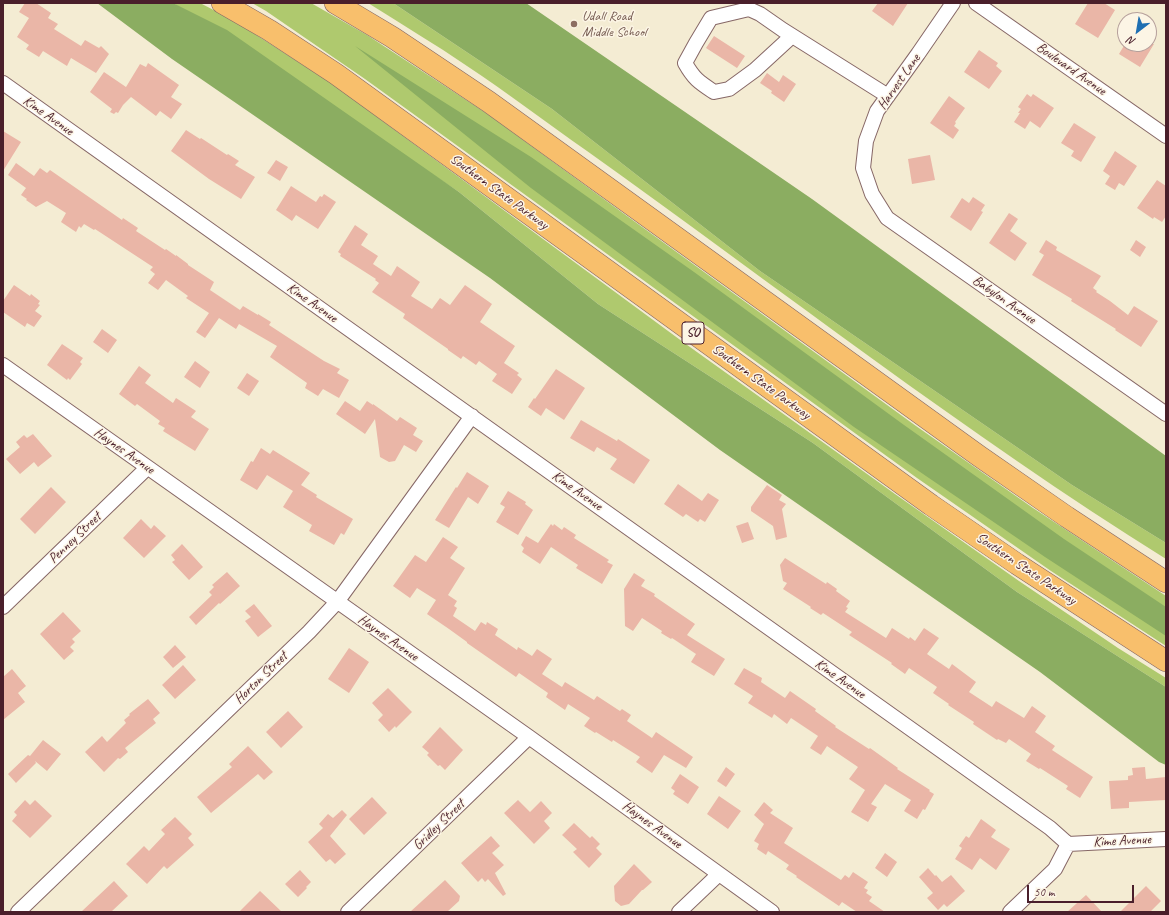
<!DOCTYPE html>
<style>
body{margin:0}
#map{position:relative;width:1169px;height:915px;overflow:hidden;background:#f4ecd3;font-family:Caveat,sans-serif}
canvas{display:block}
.frame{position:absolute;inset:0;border:4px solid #4a1f2b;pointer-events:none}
.north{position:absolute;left:1117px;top:12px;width:40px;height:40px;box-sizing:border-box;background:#fcf5e5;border:1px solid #b59f9b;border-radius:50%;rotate:211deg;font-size:11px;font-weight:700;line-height:16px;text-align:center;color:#4a1f2b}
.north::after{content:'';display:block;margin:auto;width:14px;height:18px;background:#1f6fb2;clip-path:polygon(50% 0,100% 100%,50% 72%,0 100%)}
.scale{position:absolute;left:1027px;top:885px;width:107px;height:18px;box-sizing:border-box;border:2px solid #4a1f2b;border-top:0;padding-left:5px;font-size:12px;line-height:14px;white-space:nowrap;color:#4a1f2b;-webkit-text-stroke:3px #fcf5e5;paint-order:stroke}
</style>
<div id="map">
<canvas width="1169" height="915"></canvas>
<div class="frame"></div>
<div class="north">N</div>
<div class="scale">50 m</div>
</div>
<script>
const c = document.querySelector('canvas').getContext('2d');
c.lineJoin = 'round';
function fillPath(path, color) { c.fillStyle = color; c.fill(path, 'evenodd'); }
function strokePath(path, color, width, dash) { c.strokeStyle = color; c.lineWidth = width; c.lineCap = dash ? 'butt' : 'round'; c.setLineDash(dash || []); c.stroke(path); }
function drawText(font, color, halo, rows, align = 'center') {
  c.font = font + ' Caveat,sans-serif'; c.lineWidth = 3; c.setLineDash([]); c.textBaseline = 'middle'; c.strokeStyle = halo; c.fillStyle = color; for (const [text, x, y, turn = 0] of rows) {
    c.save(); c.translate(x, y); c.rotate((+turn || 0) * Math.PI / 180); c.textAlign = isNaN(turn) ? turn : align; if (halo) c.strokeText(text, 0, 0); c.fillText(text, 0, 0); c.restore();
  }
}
const green = new Path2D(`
 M173,3H200L233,20L331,83L683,342L895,494L1019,581L1118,648L1166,678V687L1017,592L813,443L598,304L459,192Z
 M252,3H311L367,35L489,115L627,216L916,426L1033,508L1166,596V646L1051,571L917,478L365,79L266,11Z
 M368,3H393L552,109L760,271L1072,485L1166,543V559C966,434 779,288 587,151C547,123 508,93 467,66C435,44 401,24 368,3Z`);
const forest = new Path2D(`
 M97,3H173L227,30L459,192L598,304L813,443L1017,592L1166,687V765L1159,762L1040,672L720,450L490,278L172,59Z
 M393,3H526L812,199L1166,456V543L1072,485L760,271L552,109Z
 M355,46L531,157L694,272L904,425L1064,539L1166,607V636L1045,557L854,427L531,188Z`);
const building = new Path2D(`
 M25,3H36L51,13L48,18L58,24L54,29L81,46L85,40L99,48L101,46L109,54L96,73L71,58L67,66L43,51L39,57L26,49L29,45L17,37L29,18L19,12Z
 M878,3H908L893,26L872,11Z
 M1088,3H1104L1115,10L1098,38L1075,24Z
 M714,36L745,56L737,68L706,48Z
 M1125,44H1154L1140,67L1119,54Z
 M979,50L998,63L996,66L1002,71L989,89L964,72Z
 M148,63L179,85L171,97L182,104L171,119L160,111L156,116L131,97L123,105L118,113L116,112L114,114L110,112L112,109L90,92L104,72L126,87L140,64L146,67Z
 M767,73L779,82L783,75L796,84L784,102L771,93L772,91L760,83Z
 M1027,94L1031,97L1033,94L1054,108L1040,128L1030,121L1025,129L1014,122L1020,113H1018L1021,109L1018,107Z
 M949,96L965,108L955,122L956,123L954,126L959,130L953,139L930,123Z
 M1074,123L1096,137L1081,162L1071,156L1074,151L1061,143Z
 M186,130L200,139L201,138L227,155L228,154L239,161L235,165L255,177L241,199L209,179L171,151Z
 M3,131L21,142L3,171Z
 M1115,151L1137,166L1124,186L1119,183L1115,190L1105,184L1110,176L1103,171Z
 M930,155L935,180L912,184L908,159Z
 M276,160L288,167L280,181L267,173Z
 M16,163L34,176L40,168L47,173L50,170L122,220L123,218L138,228L136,231L165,250L166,249L176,256V255L188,264V265L214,282L210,290L240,310L243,306L258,315V314L271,322L269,325L324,361L340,369L337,373L349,380L339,398L323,389L318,396L305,388L307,383L270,357L277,346L239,324L236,329L219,318L205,338L196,332L209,313L186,298L188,296L166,280L158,290L148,283L155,274L150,270L153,267L95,229L94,230L84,224L81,228L79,226L76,232L61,222L66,213L47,201L36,207L26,200L27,199L21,195L26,188L8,175Z
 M1157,180L1166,186V216L1162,222L1154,217L1153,219L1137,208Z
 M291,186L316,202L320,196L322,197L324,194L336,202L318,229L296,215L292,221L276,210Z
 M973,197L985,205L981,211L983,212L971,231L950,217L962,198L969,203Z
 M1009,213L1018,219L1010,231L1027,243L1015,261L989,243Z
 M355,225L368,234L361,245L378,256L373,264L391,276L397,266L420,282L411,296L432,309L440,298L450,305L465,285L492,304L480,322L515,346L504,363L519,373L517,375L522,379L512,394L492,381L497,374L479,361L476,365L463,356L461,359L448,350V349L403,318L405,314L372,292L379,283L375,280L376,279L340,256L341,254L338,252Z
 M1046,240L1057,247L1056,250L1101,276L1093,288L1097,291L1096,292L1110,301L1128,315L1134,306L1158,321L1141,347L1118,332L1115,330L1116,329L1071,301L1072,299L1032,275L1044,255L1039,252Z
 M1136,240L1146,247L1140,257L1130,250Z
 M14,285L30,296L31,294L40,301L38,304L40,305L35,311L42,316L34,327L27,323L25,327L3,312V301Z
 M102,329L117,340L108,353L93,342Z
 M62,344L83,358L80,362L82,364L70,380L68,378L67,380L47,365Z
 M195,361L210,372L200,388L184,377Z
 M139,366L151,375L145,383L173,403L176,398L196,411L191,417L209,429L195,451L163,431L165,428L158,424L160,421L137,404L135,406L119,394Z
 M556,369L585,388L564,420L546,408L541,416L528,407L534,398L535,399Z
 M247,373L259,381L249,396L237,388Z
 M345,401L360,411L367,401L373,405V404L397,421L400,417L417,428L413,435L423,441L416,452L404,445L395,461L389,462L380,457L375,419L365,434L336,414Z
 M581,420L617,441L618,439L650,460L634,484L610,469L617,459L597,447L594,452L570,438Z
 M33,434L52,456L38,467L34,462L20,474L6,459L20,447L16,442L24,435L27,438Z
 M261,448L270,454L273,450L310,473L301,485L317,495L316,497L353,519L344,535L341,533L334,545L309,531L312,525L283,507L293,491L267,475L257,490L240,480L251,461L253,462Z
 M467,472L489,486L478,504L468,497L449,528L435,520L456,487L457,488Z
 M678,484L702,501L708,493L719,500L705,522L700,519L698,522L686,514L683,517L664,504Z
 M767,485L782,495L779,500L786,504L782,509L787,537L776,540L773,526L751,511V507Z
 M51,487L66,502L35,534L20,519Z
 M508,491L526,502L525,504L533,510L518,535L496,522L505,507L500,504Z
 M141,519L151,529L154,525L166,536L144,558L123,538Z
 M748,522L754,539L742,543L736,526Z
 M551,524L553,526L554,524L562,530L564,527L576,535L574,538L609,560L607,562L613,565L602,584L576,568L578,565L551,547L540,564L522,552L524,548L521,545L526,536L538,543Z
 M443,537L458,547L450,558L465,568L448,595L457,601L454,606L457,608L453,616L475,631L481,622L486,625L487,622L498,629L495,635L517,650L518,647L532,656L537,649L552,659L542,674L562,687L565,682L594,700L597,696L620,711L622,709L631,715L627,721L652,738L656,732L693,757L686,768L664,755L652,773L636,762L640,757L613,740L612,742L596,732L595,733L584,726L590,718L568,704L565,710L546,697L548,693L519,673L516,677L467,643V642L449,629L427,614L436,600L417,588L410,598L393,586L415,555L426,562Z
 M182,544L203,567L189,580L172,562L175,560L171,555Z
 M785,558L826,584L827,582L837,589L836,591L850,601L846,607L848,608L845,612L886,638L892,628L909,639L910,637L915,641L924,628L939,638L927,654L949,669L952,664L976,682L969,692L992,707L996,701L1024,718L1032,706L1046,716L1035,732L1055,746L1052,750L1093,777L1080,798L1066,789L1068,786L1040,768L1039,769L1026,761L1031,754L1009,739L1006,743L998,739L997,740L973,724L974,722L948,705L949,704L933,693L937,687L909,668L905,674L891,664L892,663L849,635L852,632L823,613L821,615L810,608L811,607L783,589L787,583L783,581L780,565Z
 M227,572L240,586L220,604L219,603L196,625L189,617L212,595L209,592L214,587L212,585Z
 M634,573L645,580L641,586L655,594L654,596L695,624L687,635L725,659L714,676L691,662L696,654L672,638L671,639L661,633L662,631L642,618L633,631L625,626L624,589Z
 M254,604L272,626L258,637L245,621L251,617L245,611Z
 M63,612L81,631L72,639L75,642L70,647L74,651L64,660L40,634Z
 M175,645L186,657L173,668L163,657Z
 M349,648L369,662L349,693L328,679Z
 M183,665L196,680L175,699L162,685Z
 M744,668L762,678L761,682L785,698L790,691L816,709L815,711L836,726L835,727L869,749L870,748L898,768L897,769L930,790L929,791L934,794L925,810L923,809L917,819L904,811L911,800L885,784L871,804L877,807L868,822L851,812L865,790L849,779L858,767L827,746L821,755L810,748L818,736L791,718L787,724L774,714L772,718L748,703L753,696L734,684Z
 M12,669L26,686L18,693L25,702L3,720V677Z
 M388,688L412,712L396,728L395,726L389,732L378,720L383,715L372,703Z
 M148,699L160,713L153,719L156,723L125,748L128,752L120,759L118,758L104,772L85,752L102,736L107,742L126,723L124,720L130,715L129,714Z
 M288,711L303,727L281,748L266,732Z
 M440,727L463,750L445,770L440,765L438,766L427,755L429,753L422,747Z
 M43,740L61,754L47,771L35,761L36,763L16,783L8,774L28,755L30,756Z
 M248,746L273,772L264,780L258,774L211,813L197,797L232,767L229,764Z
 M726,767L735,774L726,787L717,781Z
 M1145,767L1146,779L1166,777V800L1129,802V808L1111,809L1109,781L1128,780V776L1133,775L1132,768Z
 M680,774L699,787L688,804L673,794L675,791L671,788Z
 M719,796L741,811L728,829L707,814Z
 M372,797L387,813L364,835L349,819Z
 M25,800L30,805L35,800L52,816L30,838L12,821L17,815L14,812Z
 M518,800L530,812L541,801L552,813L544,821L550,828L534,844L504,813Z
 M764,802L773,810L770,813L793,828L784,843L841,880L845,875L849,878L853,872L868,882L864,888L868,890L866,893L872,897L869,901L885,912H857L842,902L839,906L796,877L797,876L786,869L789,865L768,851L766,855L757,849L759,844L754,841L764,824L754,815Z
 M342,810L347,815L330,836L346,854L335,864L330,859L326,862L308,842L323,828L319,824L328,814L333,818Z
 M175,817L192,834L188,838L194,845L167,869L164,866L147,884L126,864L144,846L149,851L165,834L161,830Z
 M981,819L996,830L991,837L1010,849L996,870L980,858L972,870L955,859L962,848L959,846L966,836L969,838Z
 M574,823L590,838L592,836L600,844L596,848L602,854L589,868L573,852L577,849L562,835Z
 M491,836L500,846L492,853L504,865L495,873L506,894L503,896L488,879L485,882L482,878L478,882L461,863Z
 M885,853L897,862L887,877L875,868Z
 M634,864L652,882L643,890H642L629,904L621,906L615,901L614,886Z
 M928,868L935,876L936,875L942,882L951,875L965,891L947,907L944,904L938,910L927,898L933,893L919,877Z
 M300,870L311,882L306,887L307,888L298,897L285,884Z
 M445,880L460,896L459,901L447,912H410Z
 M114,881L128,896L111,912H81Z
 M1146,886L1161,901L1150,912H1120Z
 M260,891L282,912H239Z
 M1086,895L1102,912H1067Z`);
const minor = new Path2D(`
 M953,3L918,54L877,111L866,141L863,168L872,194L887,218L1166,414
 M976,3L1166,136
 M792,36L755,70L729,89L714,92C699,82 694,79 685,63L696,43L711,18L749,9L760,14L783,30L888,96
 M3,83L1050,828L1068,844L1166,839
 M3,365L529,737L772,912
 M3,607L147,468
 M18,912L309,632L337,602L472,416
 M348,912L529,737
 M679,912L719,874
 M1010,912L1055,869L1068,844`);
const highway = new Path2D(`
 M222,3L269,30L336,74L931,505L1017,564L1166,661
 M335,3L392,37L489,102L979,456L1067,517L1166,582`);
const markers = [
 [574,24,4,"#8d6e63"]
];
const shields = [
 [693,333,22]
];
const shieldNames = [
 ["SO",693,333]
];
const educationNames = [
 ["Udall Road",582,16],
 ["Middle School",582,32]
];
const streetNames = [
 ["Boulevard Avenue",1071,69,35],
 ["Harvest Lane",899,82,-55],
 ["Kime Avenue",48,116,35],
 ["Southern State Parkway",499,192,36],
 ["Babylon Avenue",1004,300,35],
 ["Kime Avenue",312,303,35],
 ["Southern State Parkway",761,382,36],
 ["Haynes Avenue",124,451,35],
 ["Kime Avenue",577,491,35],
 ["Penney Street",75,538,-44],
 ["Southern State Parkway",1026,569,34],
 ["Haynes Avenue",388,638,35],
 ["Horton Street",261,678,-44],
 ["Kime Avenue",840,679,35],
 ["Gridley Street",439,825,-44],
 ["Haynes Avenue",652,825,36],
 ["Kime Avenue",1122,841,-3]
];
fillPath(green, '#afc96e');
fillPath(forest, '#8bad61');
fillPath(building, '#eab6a7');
strokePath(minor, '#866766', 16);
strokePath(highway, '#866766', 22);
strokePath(minor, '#fff', 14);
strokePath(highway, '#f8bf6c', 21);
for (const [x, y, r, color] of markers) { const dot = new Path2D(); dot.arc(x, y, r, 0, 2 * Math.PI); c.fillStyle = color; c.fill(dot); strokePath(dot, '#fcf5e5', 1.5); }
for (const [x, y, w] of shields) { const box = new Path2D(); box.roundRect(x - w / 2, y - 11, w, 22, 3); c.fillStyle = '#fcf5e5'; c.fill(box); strokePath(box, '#4a1f2b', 1); }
drawText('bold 13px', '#4a1f2b', null, shieldNames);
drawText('14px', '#785e54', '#fcf5e5', educationNames, 'left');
drawText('14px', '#4a1f2b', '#fcf5e5', streetNames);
</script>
